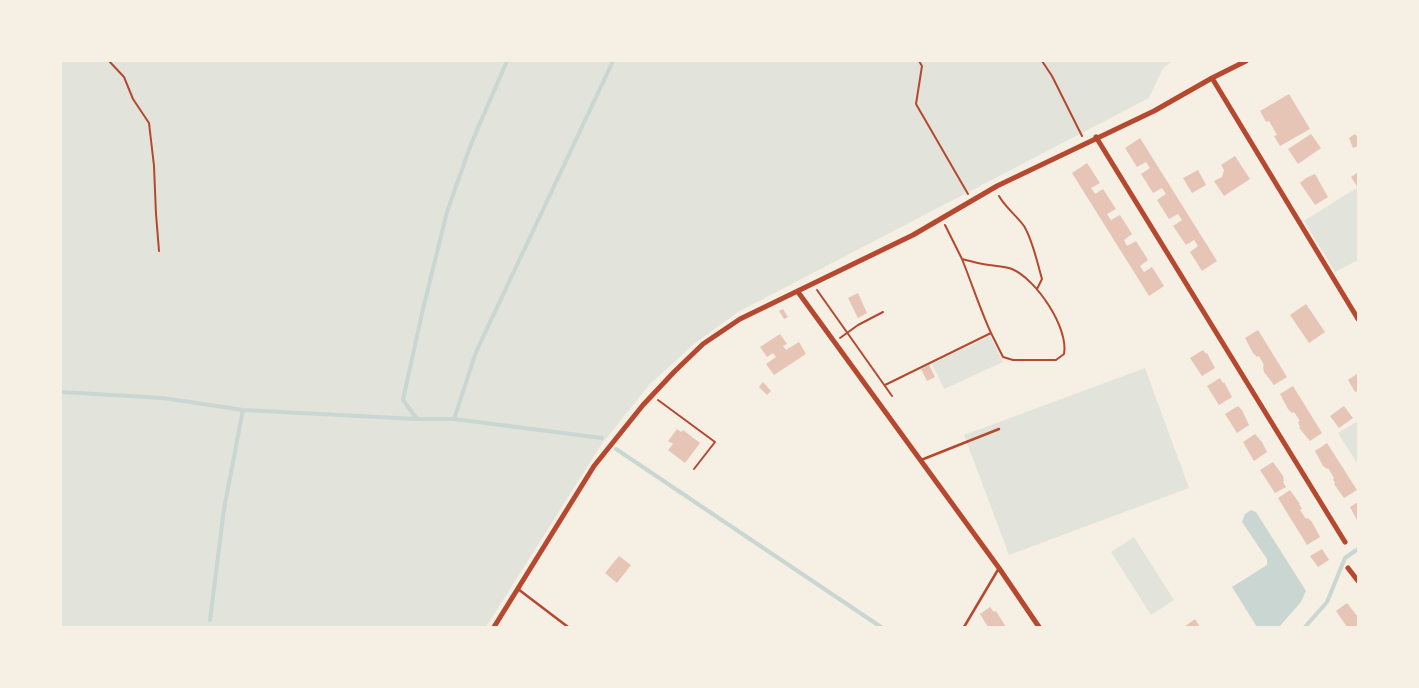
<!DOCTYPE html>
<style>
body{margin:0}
#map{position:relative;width:1419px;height:688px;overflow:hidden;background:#f6efe4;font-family:Raleway,sans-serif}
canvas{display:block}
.frame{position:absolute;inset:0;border:62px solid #f6efe4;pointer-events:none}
</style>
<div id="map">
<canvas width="1419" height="688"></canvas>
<div class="frame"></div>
</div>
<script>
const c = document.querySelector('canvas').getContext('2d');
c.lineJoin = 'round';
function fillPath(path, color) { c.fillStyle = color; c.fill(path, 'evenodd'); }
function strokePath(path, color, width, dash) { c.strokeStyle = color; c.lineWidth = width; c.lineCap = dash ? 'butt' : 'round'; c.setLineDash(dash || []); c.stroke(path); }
const green = new Path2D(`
 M61,61H1173L1163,68L1149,98L738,312L694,344L650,384L601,445L486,627H61Z
 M1358,187V260L1335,272L1304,221Z
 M990,336L1003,362L944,389L932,364Z
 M1145,368L1189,488L1009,555L964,435Z
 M1358,421V465L1338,433Z
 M1134,537L1174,600L1151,615L1111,552Z`);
const water = new Path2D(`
 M1251,510L1256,512L1306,591L1301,602L1279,627H1257L1232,587L1267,565V559L1242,522L1245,514Z`);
const stream = new Path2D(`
 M61,392L163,398L243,410L417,419H454L602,438
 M417,419L403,400L422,313L447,212L471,144L507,61
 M454,419L476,352L613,61
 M616,449L881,627
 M210,620L224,509L243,410
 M1305,627L1327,602L1345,558L1358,549`);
const building = new Path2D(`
 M1289,94L1310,129L1280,146L1274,136L1277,135L1269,121L1266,122L1260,111Z
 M1311,134L1321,148L1298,164L1288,149Z
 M1355,134L1358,138V146L1353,148L1349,138Z
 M1140,138L1217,261L1202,271L1190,252L1198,246L1194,240L1186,245L1173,226L1182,220L1178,214L1169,219L1157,200L1166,194L1162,188L1153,193L1141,174L1150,168L1146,162L1137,167L1125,148Z
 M1235,156L1250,179L1224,196L1214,181L1222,177L1224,170L1221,165Z
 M1087,163L1100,183L1091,188L1095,194L1103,189L1116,209L1107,214L1111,220L1120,215L1132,234L1124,240L1127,246L1136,241L1148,260L1140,266L1144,272L1152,267L1164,286L1149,296L1072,173Z
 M1198,170L1206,185L1192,193L1183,178Z
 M1358,172V188L1351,177Z
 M1315,174L1328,197L1315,205L1300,183L1306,178Z
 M858,293L867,313L858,318L848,298Z
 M1306,304L1325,332L1309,343L1290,315Z
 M783,309L788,317L784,319L779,311Z
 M1258,330L1287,377L1274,385L1264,372L1263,366L1264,365L1259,356L1257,357L1253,353L1245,338Z
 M780,334L787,344L783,346L786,350L799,342L806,354L774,375L766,364L776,357L773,353L767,357L760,347Z
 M1203,350L1206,354L1207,353L1215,368L1202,376L1190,358Z
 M929,365L935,377L927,381L921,369Z
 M1358,373V391L1355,392L1348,380Z
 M1220,378L1223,383L1224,382L1232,397L1219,405L1207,386Z
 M763,382L771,391L767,395L759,387Z
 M1293,386L1322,433L1310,441L1299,428L1300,427L1298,422L1300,421L1294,412L1292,413L1288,409L1280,394Z
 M1238,406L1242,410L1249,425L1237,433L1225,414Z
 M1344,406L1353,418L1339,428L1330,416Z
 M677,429L681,432L683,430L700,443L685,463L668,450L673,444L668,441Z
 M1255,434L1262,442L1267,452L1254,461L1243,442Z
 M1327,443L1357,490L1344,498L1334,484L1335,483L1333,479L1334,478L1328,468L1327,469L1323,466L1315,451Z
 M1273,462L1283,476L1284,481L1283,482L1286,487L1275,493L1260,470Z
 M1290,490L1300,504H1299L1302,509L1300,510L1306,519L1308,518L1312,522L1320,537L1307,545L1278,498Z
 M1358,502V522L1350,507Z
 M1322,549L1329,560L1318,567L1310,556Z
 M619,556L631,565L617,583L605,573Z
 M1347,603L1358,617V627H1347L1336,611Z
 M990,607L994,612L996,611L1006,627H988L980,614Z
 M1195,619L1200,627H1184Z`);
const path = new Path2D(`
 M109,61L124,77L133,99L149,123L154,166L156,214L159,251
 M919,61L922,66L916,104L968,194
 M1042,61L1052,76L1082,136
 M999,196C1005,207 1016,215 1024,226C1033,241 1037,262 1042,279L1037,289
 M962,259C972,284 980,309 991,333
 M817,290L892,396
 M840,338L858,325L883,312
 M885,385L991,333L1003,357L1013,360H1056L1064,354C1069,328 1036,279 1012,269C1005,266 996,266 989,265C980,264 971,261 962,259L945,225
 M658,400L715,442L694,469`);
const service = new Path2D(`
 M921,460L999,429
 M518,589L568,627
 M964,627L999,568`);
const minor = new Path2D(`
 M1212,78L1358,319
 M1096,137L1345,542
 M798,292L999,568L1039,627
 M1348,568L1358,581
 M494,627L594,466L643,405L674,372L703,344L740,319L913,235L997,186L1154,111L1212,78L1246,61`);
fillPath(green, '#e2e4dc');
fillPath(water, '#c9d6d2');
strokePath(stream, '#c9d6d2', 4);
fillPath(building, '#e6c5b7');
strokePath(path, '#b5482f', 2);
strokePath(service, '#b5482f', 2.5);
strokePath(minor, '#b5482f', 5);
</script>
